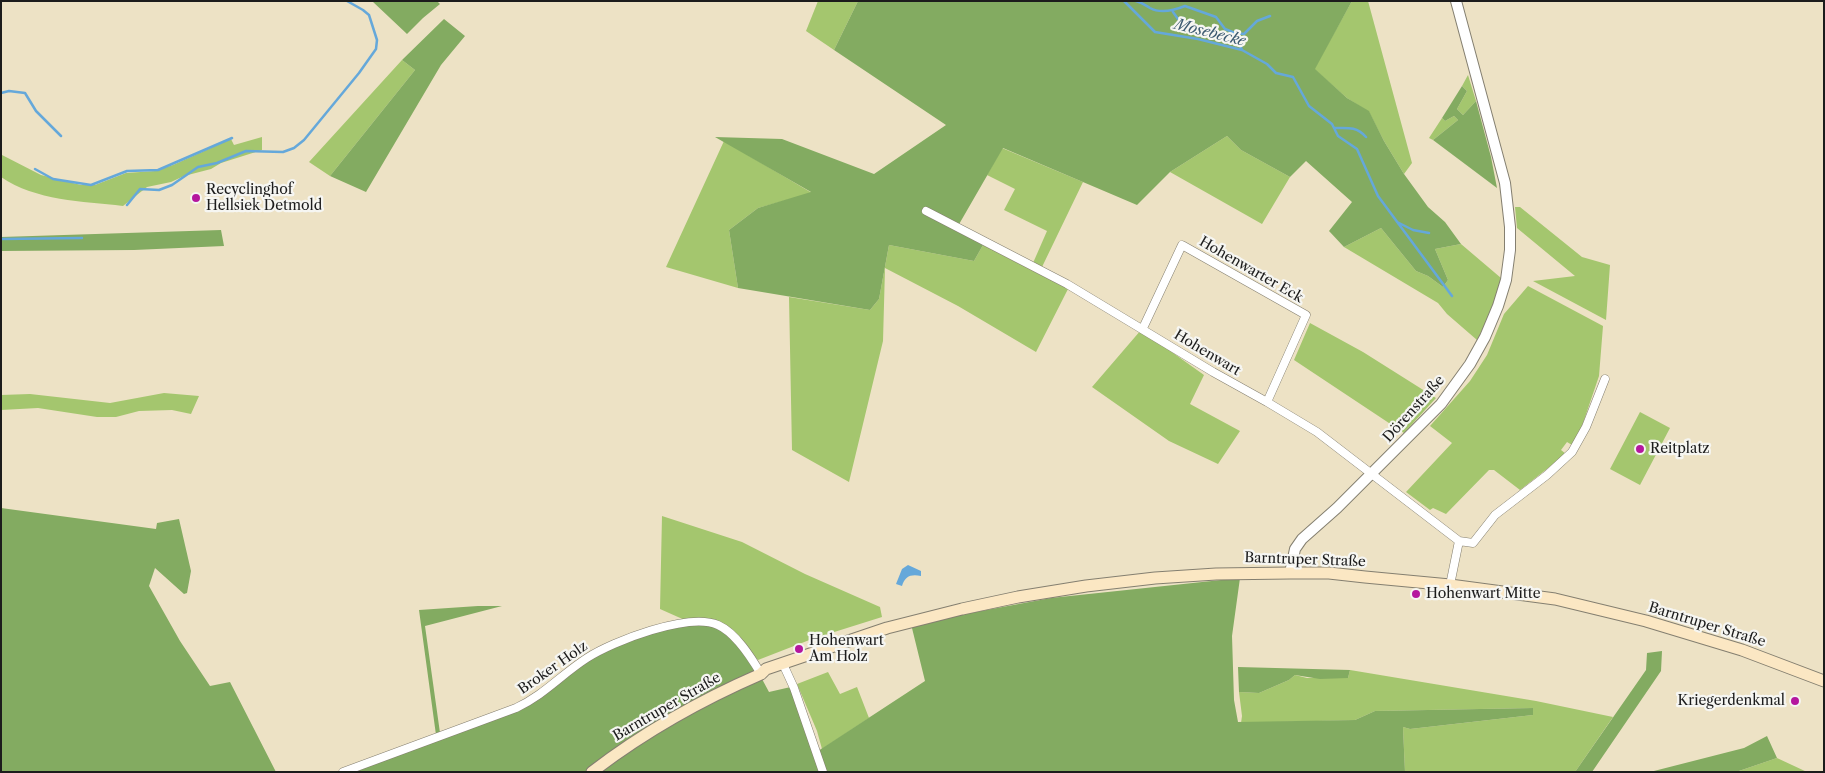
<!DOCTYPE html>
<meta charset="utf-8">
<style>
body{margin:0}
#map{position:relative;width:1825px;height:773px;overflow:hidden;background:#ede2c5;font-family:"Libre Caslon Text",serif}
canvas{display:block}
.frame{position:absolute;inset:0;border:2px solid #1c1c1c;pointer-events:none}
</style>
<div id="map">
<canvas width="1825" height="773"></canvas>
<div class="frame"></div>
</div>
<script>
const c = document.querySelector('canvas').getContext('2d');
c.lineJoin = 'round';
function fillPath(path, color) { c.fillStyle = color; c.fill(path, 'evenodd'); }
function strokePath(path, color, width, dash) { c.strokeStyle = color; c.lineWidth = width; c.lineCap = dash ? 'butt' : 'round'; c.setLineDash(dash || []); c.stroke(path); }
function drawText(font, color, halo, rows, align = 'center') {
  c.font = font + ' "Libre Caslon Text",serif'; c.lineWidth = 4.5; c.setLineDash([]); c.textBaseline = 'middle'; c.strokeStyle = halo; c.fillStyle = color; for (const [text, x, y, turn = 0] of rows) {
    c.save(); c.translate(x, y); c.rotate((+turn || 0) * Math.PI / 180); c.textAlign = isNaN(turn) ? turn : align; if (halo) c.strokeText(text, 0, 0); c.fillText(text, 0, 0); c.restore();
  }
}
const green = new Path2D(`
 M818,1H858L834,50L806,31Z
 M1352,1H1368L1412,163L1404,174L1384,141L1369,112L1347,98L1314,69Z
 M402,60L415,70L330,176L309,162Z
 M1468,75L1476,101L1463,115L1457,109L1467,91L1462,86Z
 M1454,116L1458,120L1433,140L1429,138L1442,118L1445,121Z
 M1227,136L1241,150L1290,177L1262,224L1170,172Z
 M262,137V150L221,163L211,169L184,176L171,182L147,187L123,206C82,201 36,201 1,177L2,155L41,175L81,185H95L126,173L155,171L173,165L231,139L234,145Z
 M724,141L812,193L758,208L729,230L738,288L666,267Z
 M1002,148L1083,182L1042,267L1033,263L1047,231L1004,210L1015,189L987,175Z
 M1515,207H1520L1582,257L1610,265L1606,320L1533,281L1575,276L1517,228Z
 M1381,228L1416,271L1428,276L1443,287L1448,280L1435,249L1461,244L1501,278L1492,311L1477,340L1447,314L1438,303L1344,247Z
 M889,245L974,261L983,245L1068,289L1036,352L958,306L885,268L883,341L849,482L792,450L789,297L870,310L879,299Z
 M1528,286L1603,326L1599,376L1581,429L1572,445L1567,442L1561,450L1566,454L1520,490L1494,470H1489L1446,514L1433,508L1430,510L1406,492L1452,443L1430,426L1470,381L1487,355L1504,314Z
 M1310,323L1363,352L1436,398L1404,433L1294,360Z
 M1141,330L1204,375L1190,404L1240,431L1218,464L1169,441L1092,387Z
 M164,393L199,396L191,414L172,410L139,411L116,417H97L38,408L1,410V395L30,394L110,403Z
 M1640,412L1670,428L1640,485L1610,469Z
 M662,516L742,542L805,574L880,607L882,617L812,639L758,660L730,630L687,621L660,609Z
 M1350,670L1536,701L1613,717L1575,772H1405L1403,727L1410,729L1533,715V708L1375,711L1355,720L1241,723L1242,716L1239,692L1259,693L1289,680L1295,675L1307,678H1348Z
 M828,672L840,694L857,687L869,718L822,749L817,731L797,684Z
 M1777,758L1807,772H1736Z`);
const forest = new Path2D(`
 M372,1H437L440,4L423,18L407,34Z
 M858,1H1352L1315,69L1347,98L1369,111L1384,141L1404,174L1428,207L1445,222L1461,244L1435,249L1448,280L1443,287L1428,276L1416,271L1381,228L1344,247L1329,231L1352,202L1306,161L1290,177L1241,150L1227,136L1170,172L1137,205L1003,148L958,226L983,245L974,261L889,245L879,299L870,310L738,288L729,230L758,208L811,192L715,137L782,139L874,174L946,125L834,50Z
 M444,19L465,36L441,65L366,192L330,176L415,70L402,60Z
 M1462,86L1467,91L1457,109L1463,115L1476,101L1491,157L1497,188L1433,140L1458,120L1454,116L1445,121L1442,118Z
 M221,230L224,246L134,250L1,251V237Z
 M1,508L156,529L157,523L179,519L191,571L187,593L184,594L155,568L149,586L180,641L210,686L230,682L276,772H1Z
 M1240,578L1232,636L1234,700L1238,722L1355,720L1375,711L1533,708V715L1410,729L1403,727L1405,772H348L517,710L587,659L638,637L689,624L705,625L722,630L737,644L755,666L769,692L795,686L818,751L925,681L911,624L1051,598Z
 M478,606H502L425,626L440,733L436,735L419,610Z
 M1662,651L1661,671L1592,772H1575L1646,670L1647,653Z
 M1238,667L1350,670L1348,678L1320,679L1295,675L1289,680L1259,693L1239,692Z
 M1767,736L1777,758L1736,772H1650L1744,748Z`);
const water = new Path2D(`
 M908,565L921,571V576C911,574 905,576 902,586L896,584L902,569Z`);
const stream = new Path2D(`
 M1124,1L1155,32L1198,39L1242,50L1267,64L1276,73L1293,77L1309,106L1332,124L1338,136L1357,149L1378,196L1452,296
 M1136,1C1143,3 1145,5 1150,8C1161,14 1175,10 1185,6L1216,17L1225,29L1235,33L1242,50
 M1173,12L1178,19L1184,18
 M1236,33L1244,34L1257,21L1270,16
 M1,93L9,91L25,93L36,111L61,136
 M1334,128C1347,128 1356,126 1366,137
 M35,169L53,179L91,185L127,171L158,170L232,138
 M127,205L140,189L159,190L172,185L198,167L217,163L246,151L283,152L294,148L304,140L359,73L376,49L377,40L369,15L363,10L347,1
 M1397,222L1413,230L1429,233
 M1,239L82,238`);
const minor = new Path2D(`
 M926,211L1067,284L1213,372L1267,402L1317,432L1459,541
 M1143,328L1182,245L1306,315L1267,402
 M1450,585L1459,541L1473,543L1495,515L1547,475L1572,452L1586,427L1605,379
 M783,664L794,688L823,772
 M343,772L516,708C544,695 562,674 587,658C613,641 689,612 718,625C736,633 751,657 761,674`);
const tertiary = new Path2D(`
 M1290,573L1295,549L1302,539L1337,508L1441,404L1470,364L1485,337L1498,306L1506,280L1510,250V227L1505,183L1456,1`);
const secondary = new Path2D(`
 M592,772C644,732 701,700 761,674L766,669L887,628L962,609L1018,597L1086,586L1155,578L1216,574L1290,573H1329L1365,577L1450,585L1555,599L1646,621L1742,650L1824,681`);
const markers = [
 [196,198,5,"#b5179e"],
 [1640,449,5,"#b5179e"],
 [1416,594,5,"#b5179e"],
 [799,649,5,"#b5179e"],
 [1795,701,5,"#b5179e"]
];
const poiNames = [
 ["Recyclinghof",206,190],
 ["Hellsiek Detmold",206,206],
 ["Reitplatz",1650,449],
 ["Hohenwart Mitte",1426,594],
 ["Hohenwart",809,641],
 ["Am Holz",809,657],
 ["Kriegerdenkmal",1785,701,"right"]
];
const streetNames = [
 ["Hohenwarter Eck",1251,270,30],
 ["Hohenwart",1207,353,31],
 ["Dörenstraße",1414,409,-48],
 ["Barntruper Straße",1305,560,2],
 ["Barntruper Straße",1707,625,17],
 ["Broker Holz",553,668,-35],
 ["Barntruper Straße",667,707,-30]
];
const waterNames = [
 ["Mosebecke",1210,33,14]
];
fillPath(green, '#a4c66e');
fillPath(forest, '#83ab61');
fillPath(water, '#65a8da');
strokePath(stream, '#65a8da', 2.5);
strokePath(minor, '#847f70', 9);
strokePath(tertiary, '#847f70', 12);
strokePath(secondary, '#847f70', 13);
strokePath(minor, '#fff', 8);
strokePath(tertiary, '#fff', 10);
strokePath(secondary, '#fbe7c3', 11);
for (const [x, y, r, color] of markers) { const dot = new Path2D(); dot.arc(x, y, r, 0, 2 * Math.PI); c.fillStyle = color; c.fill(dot); strokePath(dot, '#f6f6f2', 2); }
drawText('14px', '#1c1c1c', '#f6f6f2', poiNames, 'left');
drawText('14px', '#1c1c1c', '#f6f6f2', streetNames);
drawText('italic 15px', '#3d5b71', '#f6f6f2', waterNames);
</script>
